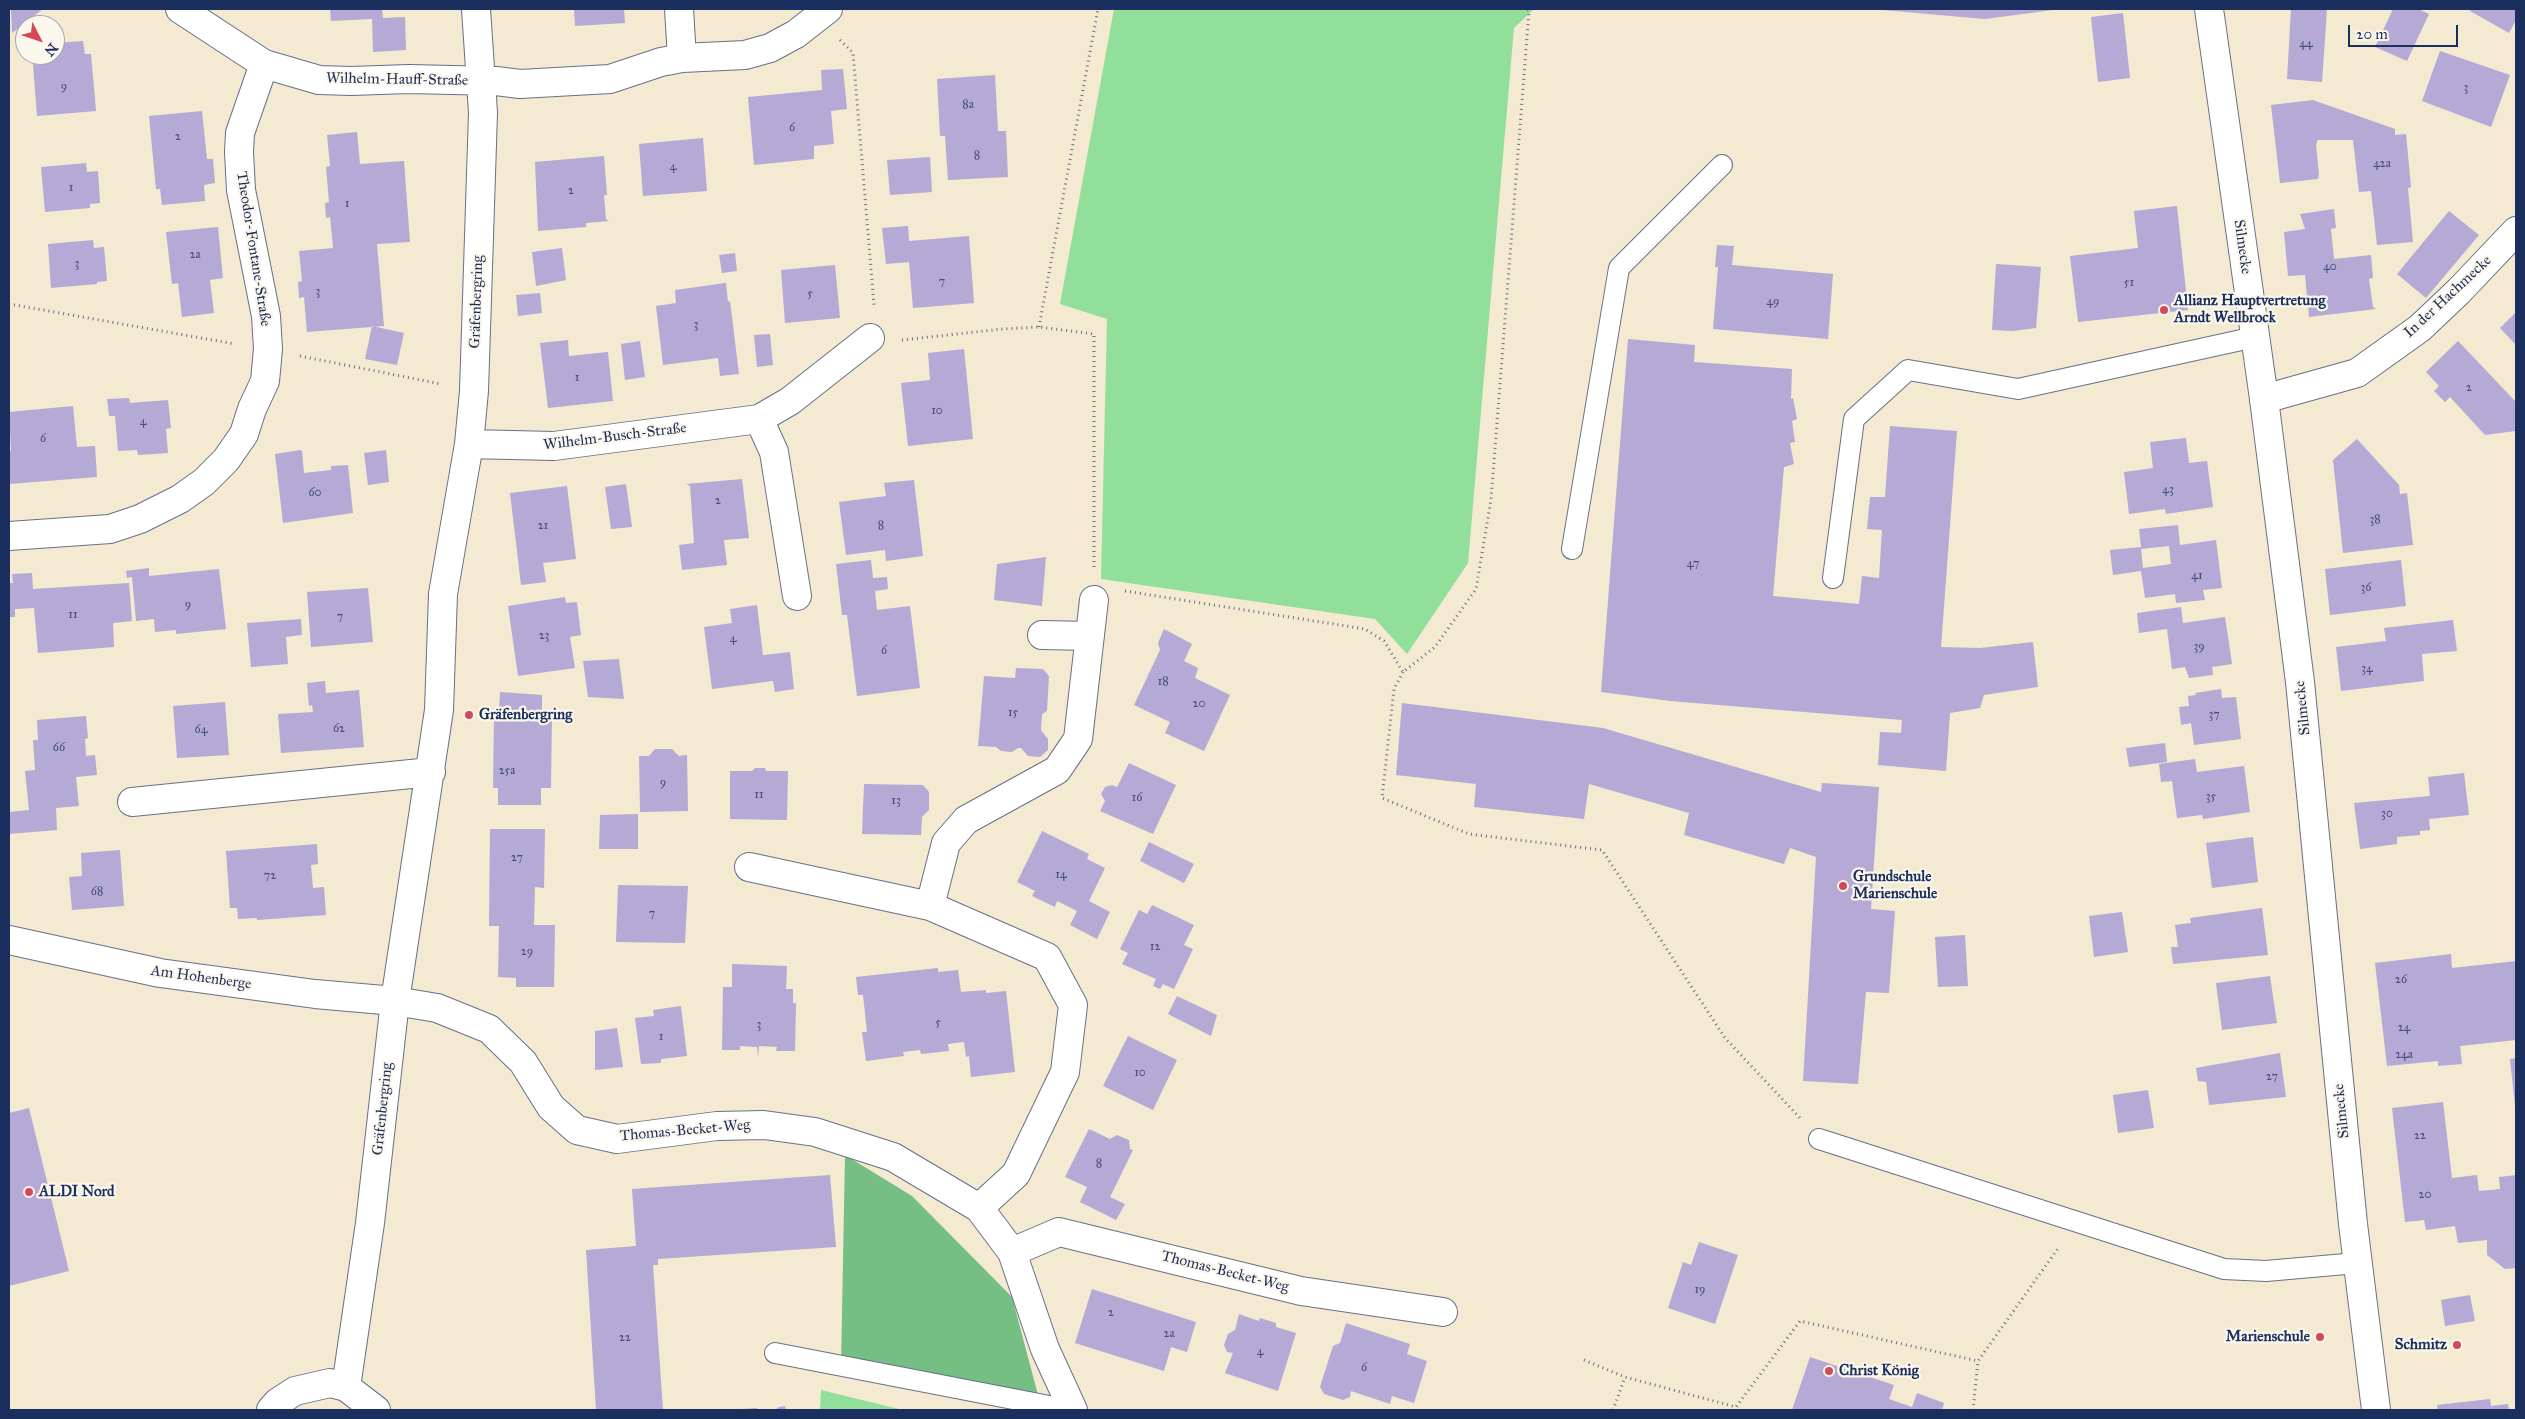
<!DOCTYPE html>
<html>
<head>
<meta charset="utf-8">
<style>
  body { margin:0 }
  #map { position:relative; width:2525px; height:1419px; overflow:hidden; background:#f4e9d1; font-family:"IM FELL Great Primer",serif }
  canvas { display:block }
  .frame { position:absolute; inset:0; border:10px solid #1b2f5e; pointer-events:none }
  .north { position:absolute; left:15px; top:15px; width:50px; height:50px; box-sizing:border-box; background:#fbf7ec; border:1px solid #a1a7b3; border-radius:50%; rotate:131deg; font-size:14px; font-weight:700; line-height:20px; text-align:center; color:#1b2f5e }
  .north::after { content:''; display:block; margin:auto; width:18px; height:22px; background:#d1495b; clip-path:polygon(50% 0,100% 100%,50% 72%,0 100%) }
  .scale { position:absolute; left:2348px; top:25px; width:110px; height:22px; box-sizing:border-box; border:2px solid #1b2f5e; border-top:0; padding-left:6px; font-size:15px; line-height:18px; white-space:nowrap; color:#1b2f5e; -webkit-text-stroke:4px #fbf7ec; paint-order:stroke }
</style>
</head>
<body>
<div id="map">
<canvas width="2525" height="1419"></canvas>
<div class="frame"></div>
<div class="north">N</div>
<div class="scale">20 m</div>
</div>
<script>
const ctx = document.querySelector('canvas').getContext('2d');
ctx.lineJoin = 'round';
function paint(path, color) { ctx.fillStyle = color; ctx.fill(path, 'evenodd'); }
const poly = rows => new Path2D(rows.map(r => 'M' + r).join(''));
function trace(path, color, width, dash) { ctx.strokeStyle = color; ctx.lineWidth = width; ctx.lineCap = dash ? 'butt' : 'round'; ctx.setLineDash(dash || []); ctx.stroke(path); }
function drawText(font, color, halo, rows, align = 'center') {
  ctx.font = font + ' "IM FELL Great Primer",serif'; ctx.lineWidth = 4.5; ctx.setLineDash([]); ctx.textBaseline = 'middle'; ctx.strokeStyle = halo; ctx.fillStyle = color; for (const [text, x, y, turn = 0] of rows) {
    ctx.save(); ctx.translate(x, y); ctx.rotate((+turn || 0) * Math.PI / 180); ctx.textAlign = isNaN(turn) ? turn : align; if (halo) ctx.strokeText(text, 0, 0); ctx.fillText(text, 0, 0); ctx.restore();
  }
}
paint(poly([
  [1114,9,1534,9,1514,28,1468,563,1407,654,1375,619,1101,579,1107,319,1060,304],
  [821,1390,903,1410,820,1410]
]), '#92df9c');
paint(poly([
  [845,1155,912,1196,1012,1297,1042,1410,841,1367]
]), '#75be84');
paint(poly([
  [11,9,43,9,12,33],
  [330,9,382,9,383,18,405,17,406,50,373,52,372,19,331,21],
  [574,9,624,9,625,23,575,26],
  [1871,9,2053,9,2053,10,1985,19],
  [2291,9,2327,9,2322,82,2287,79],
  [2393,9,2418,9,2429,14,2407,61,2375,47],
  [2471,9,2516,9,2516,20,2509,33,2470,11],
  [2123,13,2130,78,2098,82,2091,17],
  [83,41,85,54,91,54,96,111,37,116,33,64,39,64,38,55,55,55,55,43],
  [2440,51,2510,75,2491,127,2422,101],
  [843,69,847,109,831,111,834,144,814,146,814,159,754,165,748,97,822,90,821,70],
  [995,75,998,131,1006,131,1008,177,948,180,945,136,940,136,937,79],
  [2313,100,2395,129,2395,135,2406,134,2411,187,2408,188,2413,242,2377,245,2371,191,2359,192,2353,140,2318,140,2316,144,2319,174,2318,179,2280,183,2271,105],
  [202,111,207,159,213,159,215,183,204,185,205,201,162,205,160,189,156,189,149,116],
  [357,132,360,164,404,161,410,242,377,244,384,326,307,332,304,297,299,298,298,282,302,281,299,251,333,248,330,217,326,218,325,203,329,202,326,167,330,166,327,135],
  [703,138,707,191,643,196,639,144],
  [604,156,607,195,604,195,606,219,609,221,586,223,586,227,538,231,535,162],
  [930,157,932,192,890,195,887,160],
  [86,163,87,172,98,171,100,203,90,204,90,208,45,212,41,167],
  [2177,206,2188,310,2078,322,2070,256,2138,248,2134,211],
  [2334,209,2336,228,2331,229,2334,259,2371,255,2373,278,2369,279,2373,307,2376,309,2309,317,2305,275,2288,276,2284,232,2305,229,2300,214],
  [2449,211,2479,235,2426,298,2397,274],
  [908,226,909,241,969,236,974,303,913,308,909,262,886,264,882,228],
  [218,227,223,278,210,280,214,313,182,317,178,283,172,284,166,232],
  [93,240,94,248,104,247,107,281,97,282,97,284,51,288,48,244],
  [1717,245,1734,246,1732,265,1833,274,1828,339,1713,329,1718,267,1715,267],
  [562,248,566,280,536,286,532,252],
  [735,253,737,271,722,273,719,255],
  [1996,264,2041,267,2036,328,2013,331,1992,330],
  [835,265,840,318,785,323,781,270],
  [726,283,728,302,730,301,739,374,720,376,718,358,663,365,656,306,676,303,675,290],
  [540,293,542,313,518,316,516,295],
  [2516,312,2516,345,2500,328],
  [372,326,404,333,397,365,365,359],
  [770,334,773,365,757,367,754,335],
  [1628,339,1695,345,1694,362,1792,369,1791,399,1793,398,1797,419,1792,421,1795,442,1790,443,1794,464,1784,467,1773,596,1859,604,1862,576,1879,578,1882,530,1867,529,1870,497,1885,497,1890,426,1957,431,1941,647,1980,648,2033,642,2038,687,1984,695,1980,708,1950,713,1946,771,1878,765,1880,732,1901,733,1902,720,1670,701,1601,692],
  [568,340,569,356,608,352,613,401,548,408,540,343],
  [640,341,645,377,625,380,621,344],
  [2458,341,2516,402,2516,431,2485,435,2450,397,2445,402,2434,391,2439,386,2426,372],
  [964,349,973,439,908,446,901,383,930,380,928,353],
  [129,398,130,403,168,400,171,428,166,429,168,453,138,455,137,450,118,451,115,416,109,416,107,399],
  [73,406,77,447,95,446,97,477,9,484,9,451,11,451,9,412],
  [2186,438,2189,463,2207,461,2213,507,2166,514,2165,509,2129,514,2124,472,2153,468,2150,442],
  [2357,439,2399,485,2400,494,2407,493,2413,545,2343,553,2333,460],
  [300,450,302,451,304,473,331,470,331,466,348,465,353,513,283,523,275,454],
  [386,450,389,482,368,485,364,453],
  [742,479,749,538,724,540,727,565,682,570,679,545,694,543,690,486,686,484],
  [914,480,923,556,886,561,885,550,846,555,839,502,886,496,884,483],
  [626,484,632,527,611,529,605,487],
  [567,486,576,559,543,563,546,582,521,585,510,493],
  [2178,525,2180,545,2216,540,2222,588,2203,590,2205,600,2176,603,2175,594,2145,598,2141,571,2113,575,2110,550,2141,547,2139,529],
  [2169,546,2171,564,2143,568,2141,549],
  [1046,557,1042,606,994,600,997,564],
  [871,560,873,578,887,577,888,589,875,591,877,610,910,606,920,688,857,696,847,615,842,615,836,564],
  [2401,560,2406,606,2330,615,2325,569],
  [149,568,149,576,219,569,226,629,176,634,176,630,155,632,154,619,136,621,132,577,127,578,126,571],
  [32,573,33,589,129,583,132,621,113,623,114,647,38,653,34,608,15,609,15,617,9,617,9,583,13,583,12,574],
  [368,588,373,642,311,647,307,592],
  [565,597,566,603,577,602,581,635,570,637,575,668,518,676,508,606],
  [757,605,763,655,790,652,794,689,775,692,773,681,712,689,704,627,732,623,730,609],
  [2181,607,2183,623,2225,617,2232,664,2212,667,2213,675,2189,678,2185,667,2172,669,2167,629,2139,633,2137,613],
  [301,619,302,635,286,637,288,664,251,667,247,623],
  [2453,620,2457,651,2422,654,2424,681,2341,691,2336,647,2386,641,2384,628],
  [1164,629,1192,644,1184,661,1198,668,1195,678,1230,695,1204,751,1165,733,1170,722,1134,705,1160,650,1158,643],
  [619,659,624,699,588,697,583,661],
  [1016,668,1043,669,1049,676,1047,711,1042,714,1041,730,1048,739,1048,750,1040,757,1028,756,1021,748,1018,748,1012,752,1001,751,996,747,978,746,984,676,1015,678],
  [325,681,326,693,359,690,364,747,281,753,278,714,313,712,312,705,309,706,307,683],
  [2221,689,2222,698,2236,697,2241,739,2194,745,2191,723,2181,725,2179,707,2189,706,2188,696,2196,695,2195,693],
  [500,692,542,695,542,712,552,713,551,788,541,788,541,805,498,805,498,788,493,788,494,712,499,712],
  [225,702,229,755,177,758,173,706],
  [1402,703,1603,728,1821,792,1822,783,1879,787,1871,909,1895,911,1889,993,1866,992,1858,1084,1803,1081,1816,857,1790,848,1784,864,1684,835,1689,813,1589,784,1584,819,1474,807,1476,784,1396,775],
  [86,716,88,738,85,739,86,756,95,755,97,775,76,777,79,806,56,808,57,830,9,834,9,812,29,810,25,771,35,770,33,740,38,740,37,720],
  [2165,743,2167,762,2129,767,2126,748],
  [655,749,672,749,679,756,687,755,688,811,640,812,639,756,649,756],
  [2195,759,2197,772,2244,766,2250,812,2203,819,2202,815,2177,818,2172,781,2161,782,2159,764],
  [1129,763,1176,785,1153,834,1100,811,1105,801,1101,794,1105,787,1112,785,1117,787],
  [755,768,765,768,766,771,788,771,787,820,730,819,730,771,752,771],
  [2464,773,2469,815,2429,819,2430,830,2420,831,2420,835,2397,837,2397,844,2360,849,2354,803,2430,796,2428,777],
  [864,784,923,785,929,792,929,810,922,817,921,835,862,834],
  [638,814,638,849,599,849,600,815],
  [490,829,545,829,544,888,535,887,534,925,555,925,554,987,516,987,516,978,498,977,499,926,489,926],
  [1042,831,1089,854,1087,859,1105,868,1089,901,1110,912,1097,939,1070,925,1077,911,1057,901,1055,907,1032,896,1035,891,1017,882],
  [2253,837,2258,882,2212,888,2206,843],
  [1149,842,1194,864,1184,883,1140,861],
  [317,844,318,864,311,865,313,888,324,887,326,915,257,920,257,918,238,919,237,908,230,908,226,851],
  [120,850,124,906,72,910,69,877,82,876,81,853],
  [618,885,688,886,685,943,616,942],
  [1152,905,1194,925,1184,945,1193,949,1174,989,1163,984,1160,989,1153,986,1156,979,1122,964,1128,953,1120,949,1139,910,1147,914],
  [2262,908,2268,955,2173,964,2171,947,2178,947,2175,925,2191,923,2190,918],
  [2122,912,2128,952,2094,957,2089,916],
  [1965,935,1968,986,1938,987,1935,937],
  [2451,954,2452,968,2516,961,2516,1040,2460,1046,2462,1064,2438,1066,2438,1061,2387,1066,2375,963],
  [732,964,787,966,786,989,793,989,793,1003,796,1003,795,1051,776,1051,777,1047,759,1046,758,1057,757,1047,740,1046,740,1050,722,1050,723,987,732,987],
  [938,968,938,972,958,970,961,992,986,990,986,993,1006,991,1015,1072,971,1077,969,1056,966,1057,964,1042,948,1044,949,1051,921,1054,920,1050,903,1052,904,1056,866,1061,862,1032,867,1032,863,995,858,995,856,977],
  [2270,976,2277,1023,2222,1030,2216,983],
  [1177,996,1217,1015,1211,1036,1168,1014],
  [681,1006,687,1056,661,1059,661,1063,641,1064,635,1018,654,1016,653,1010],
  [617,1028,623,1067,595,1070,595,1031],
  [1128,1036,1177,1060,1153,1110,1103,1086],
  [2280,1053,2286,1097,2209,1105,2206,1082,2198,1081,2196,1068],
  [2516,1058,2516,1106,2515,1106,2510,1059],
  [2148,1090,2154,1128,2118,1133,2113,1095],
  [2443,1102,2452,1178,2477,1175,2479,1191,2500,1189,2499,1177,2516,1175,2516,1268,2505,1269,2487,1255,2487,1240,2458,1243,2455,1226,2426,1230,2424,1220,2405,1222,2392,1108],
  [29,1108,69,1271,9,1286,9,1113],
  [1089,1129,1110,1139,1117,1135,1129,1140,1130,1149,1133,1150,1110,1197,1125,1204,1116,1220,1080,1202,1087,1187,1065,1177],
  [830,1175,836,1247,658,1259,658,1265,653,1265,663,1410,596,1410,586,1250,636,1246,632,1189],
  [1699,1242,1738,1255,1715,1324,1668,1308,1683,1262,1691,1265],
  [1092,1289,1196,1322,1187,1352,1171,1347,1164,1371,1075,1343],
  [2470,1295,2475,1321,2445,1326,2441,1300],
  [1239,1314,1259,1321,1260,1318,1276,1323,1276,1327,1296,1333,1278,1391,1225,1373,1233,1353,1227,1352,1224,1345,1228,1334,1235,1330],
  [1346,1323,1410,1344,1407,1354,1427,1361,1414,1403,1392,1396,1390,1404,1351,1391,1350,1397,1343,1400,1324,1394,1320,1387,1333,1346,1340,1343],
  [1810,1357,1894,1385,1889,1399,1912,1407,1917,1393,1944,1403,1942,1410,1792,1410],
  [2490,1399,2491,1406,2508,1404,2509,1410,2438,1410,2437,1405],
  [785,1406,786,1410,775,1410,779,1407],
  [756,1408,759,1410,743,1410,742,1409]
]), '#b5a9d5');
const lane = poly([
  [1572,549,1619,268,1722,165],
  [1833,578,1854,419,1908,370,2018,389,2255,337],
  [1819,1139,2224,1269,2266,1271,2357,1263],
  [775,1353,1070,1410]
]);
const street = poly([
  [180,9,264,64,319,80,351,81,409,79,496,81,520,84,610,79,661,62,682,58,745,55,770,48,796,34,828,9],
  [679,9,682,58],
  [2264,399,2357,373,2420,328,2459,291,2516,231],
  [759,419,774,452,797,596],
  [469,444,554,446,759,419,790,401,870,338],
  [9,536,110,529,140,519,180,499,204,482,226,460,244,434,252,409,265,381,268,349,266,316,241,190,239,152,240,133,264,64],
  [1042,635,1090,636],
  [132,802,431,772],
  [749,867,930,906,1047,957,1073,1005,1065,1072,1016,1174,979,1208],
  [930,906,946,843,966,820,1057,770,1078,739,1094,600],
  [9,940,160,973,315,994,395,1001,437,1008,489,1029,523,1062,551,1107,577,1130,617,1139,717,1126,764,1125,815,1132,893,1157,979,1208,1012,1252,1045,1349,1073,1410],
  [1012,1252,1059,1232,1301,1291,1443,1312],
  [346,1387,370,1223,395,1001,439,710,443,594,469,444,474,391,483,113,476,9]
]);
const secondary = poly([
  [2209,9,2264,399,2300,682,2353,1224,2376,1410],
  [271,1410,278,1402,295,1391,330,1383,346,1387,376,1410]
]);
trace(lane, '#677086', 22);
trace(street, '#677086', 30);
trace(secondary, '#677086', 30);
trace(poly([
  [840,40,853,53,874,305],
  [9,304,235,344],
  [1039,327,1098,9],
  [902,340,1003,329,1039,327,1094,334,1094,567],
  [300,356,441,384],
  [1125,591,1365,629,1384,641,1403,672,1435,647,1476,589,1491,500,1529,11,1527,9],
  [1403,672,1394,689,1382,798,1469,834,1602,850,1725,1038,1800,1118],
  [1584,1360,1625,1377,1736,1407,1800,1321,1978,1361,2059,1247],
  [1613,1410,1625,1377],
  [1973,1410,1978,1361]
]), '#677086', 3, [1, 4]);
trace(lane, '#fff', 20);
trace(street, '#fff', 28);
trace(secondary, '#fff', 28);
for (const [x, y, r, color] of [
  [2164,310,5,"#d1495b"],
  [469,715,5,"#d1495b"],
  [1843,886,5,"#d1495b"],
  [29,1192,5,"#d1495b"],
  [2320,1337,5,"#d1495b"],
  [2457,1345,5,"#d1495b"],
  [1829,1371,5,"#d1495b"]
]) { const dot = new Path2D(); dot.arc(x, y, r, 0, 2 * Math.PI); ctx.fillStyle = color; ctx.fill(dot); trace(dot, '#fbf7ec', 2); }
drawText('12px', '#424e7c', null, [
  ["44",2306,44],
  ["9",64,87],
  ["3",2466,88],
  ["8a",968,105],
  ["6",792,128],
  ["2",178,137],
  ["8",977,156],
  ["42a",2382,164],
  ["4",673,167],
  ["1",71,188],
  ["2",571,191],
  ["1",347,204],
  ["2a",195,255],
  ["3",77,264],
  ["40",2330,267],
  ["7",942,282],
  ["51",2129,283],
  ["3",318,292],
  ["5",810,294],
  ["49",1773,302],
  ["3",696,325],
  ["1",577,378],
  ["2",2469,388],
  ["10",937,411],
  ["4",143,422],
  ["6",43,439],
  ["43",2168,490],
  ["60",315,493],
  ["2",718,501],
  ["38",2375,520],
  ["21",543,526],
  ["8",881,526],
  ["47",1693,564],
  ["41",2197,576],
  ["36",2366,588],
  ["9",188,605],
  ["11",73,615],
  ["7",340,617],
  ["23",544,636],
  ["4",733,639],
  ["39",2199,647],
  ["6",884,651],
  ["34",2367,669],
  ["18",1163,682],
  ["20",1199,704],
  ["15",1013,713],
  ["37",2214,715],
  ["62",339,729],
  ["64",201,730],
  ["66",59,748],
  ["25a",507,771],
  ["9",663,783],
  ["11",759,795],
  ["35",2211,797],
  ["16",1137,798],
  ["13",896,801],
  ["30",2387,814],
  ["27",517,858],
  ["14",1061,875],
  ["72",270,876],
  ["68",97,892],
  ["7",652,914],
  ["12",1155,947],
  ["29",527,952],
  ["26",2401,980],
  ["5",938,1023],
  ["3",759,1025],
  ["24",2404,1028],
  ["1",661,1037],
  ["24a",2404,1055],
  ["10",1140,1073],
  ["27",2272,1077],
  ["22",2420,1136],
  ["8",1099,1164],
  ["20",2425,1195],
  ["19",1700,1290],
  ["2",1111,1313],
  ["2a",1169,1334],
  ["22",625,1338],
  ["4",1260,1352],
  ["6",1364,1368]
]);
drawText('15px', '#1b2f5e', '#fbf7ec', [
  ["Wilhelm-Hauff-Straße",397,80,1],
  ["Silmecke",2242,247,82],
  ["Theodor-Fontane-Straße",253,249,81],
  ["In der Hachmecke",2448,297,-43],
  ["Gräfenbergring",477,302,-88],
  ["Wilhelm-Busch-Straße",615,437,-7],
  ["Silmecke",2303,708,-96],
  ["Am Hohenberge",201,978,8],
  ["Gräfenbergring",383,1109,-84],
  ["Silmecke",2342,1111,-96],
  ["Thomas-Becket-Weg",685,1131,-5],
  ["Thomas-Becket-Weg",1225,1272,14]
]);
drawText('bold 15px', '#1b2f5e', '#fbf7ec', [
  ["Allianz Hauptvertretung",2174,301],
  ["Arndt Wellbrock",2174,318],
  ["Gräfenbergring",479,715],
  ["Grundschule",1853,877],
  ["Marienschule",1853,894],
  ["ALDI Nord",39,1192],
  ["Marienschule",2310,1337,"right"],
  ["Schmitz",2447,1345,"right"],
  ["Christ König",1839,1371]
], 'left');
</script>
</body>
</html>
